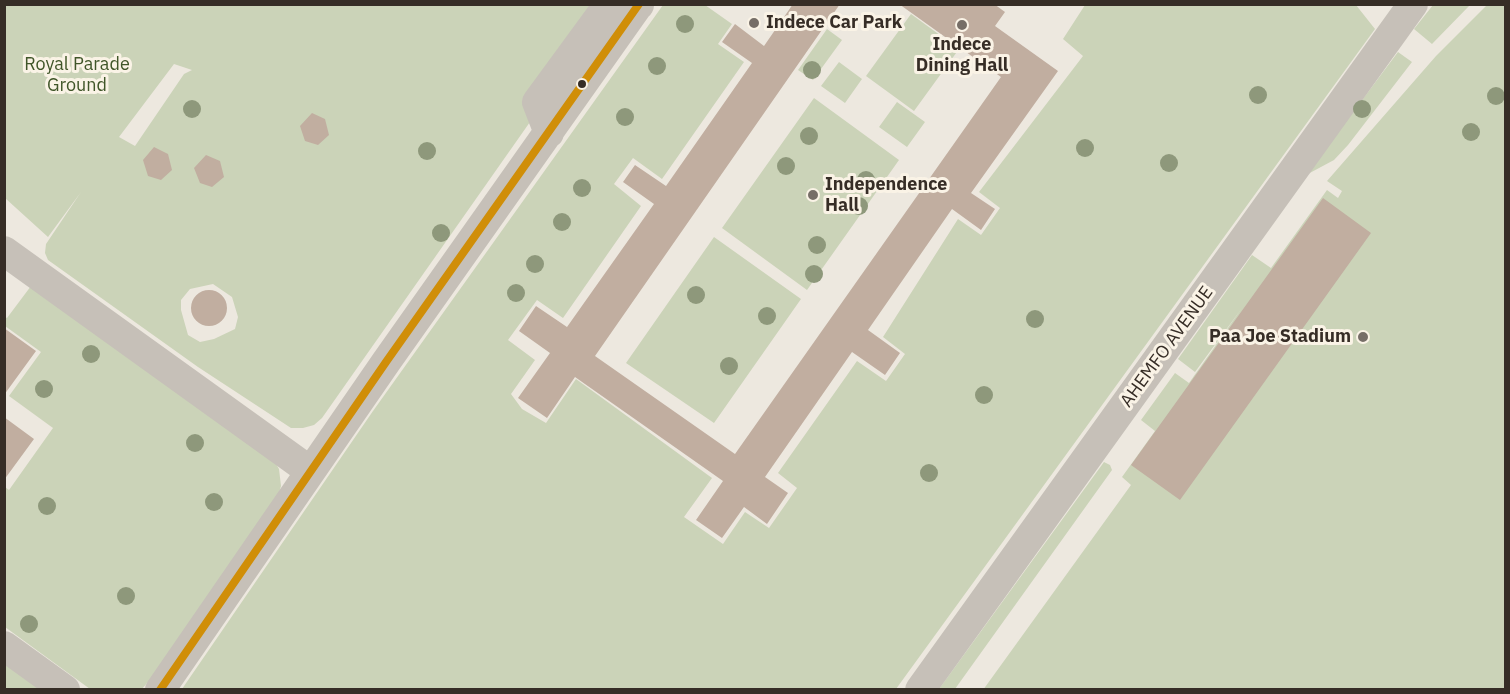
<!DOCTYPE html>
<html>
<head>
<meta charset="utf-8">
<style>
  body { margin:0 }
  #map { position:relative; width:1510px; height:694px; overflow:hidden; background:#ede8df; font-family:"IBM Plex Sans",sans-serif }
  canvas { display:block }
  .frame { position:absolute; inset:0; border:6px solid #362d26; pointer-events:none }
</style>
</head>
<body>
<div id="map">
<canvas width="1510" height="694"></canvas>
<div class="frame"></div>
</div>
<script>
const ctx = document.querySelector('canvas').getContext('2d');
ctx.lineJoin = 'round';
function paint(path, color) { ctx.fillStyle = color; ctx.fill(path, 'evenodd'); }
const poly = rows => new Path2D(rows.map(r => 'M' + r).join(''));
function trace(path, color, width, dash) { ctx.strokeStyle = color; ctx.lineWidth = width; ctx.lineCap = dash ? 'butt' : 'round'; ctx.setLineDash(dash || []); ctx.stroke(path); }
function drawText(font, color, halo, rows, align = 'center') {
  ctx.font = font + ' "IBM Plex Sans",sans-serif'; ctx.lineWidth = 6; ctx.setLineDash([]); ctx.textBaseline = 'middle'; ctx.strokeStyle = halo; ctx.fillStyle = color; for (const [text, x, y, turn = 0] of rows) {
    ctx.save(); ctx.translate(x, y); ctx.rotate((+turn || 0) * Math.PI / 180); ctx.textAlign = isNaN(turn) ? turn : align; if (halo) ctx.strokeText(text, 0, 0); ctx.fillText(text, 0, 0); ctx.restore();
  }
}
paint(poly([
  [4,5,603,5,563,75,322,418,314,425,303,428,291,428,198,367,48,260,45,253,46,244,81,192,48,237,5,198],
  [174,64,192,70,184,74,135,146,119,137],
  [213,284,232,297,238,317,235,329,214,339,200,342,188,335,181,310,181,300,190,289],
  [663,5,705,5,732,24,718,44,744,62,662,179,633,158,614,184,641,206,563,318,537,300,508,340,535,360,511,394,522,409,546,423,576,379,712,478,684,517,723,544,745,512,769,528,797,488,778,473,857,361,886,381,905,354,883,337,958,219,981,235,1000,208,979,192,1083,56,1063,39,1085,5,1356,5,1375,29,896,689,182,689,373,411],
  [1433,5,1470,5,1432,44,1414,29],
  [1487,5,1505,5,1505,689,983,690,1131,485,1122,477,1155,431,1141,420,1175,373,1189,383,1242,308,1195,372,1178,359,1252,255,1271,268,1327,190,1338,198,1342,191,1327,181,1436,56],
  [911,14,959,49,914,111,866,76],
  [827,29,842,40,813,80,798,70],
  [1398,52,1412,62,1348,145,1334,160,1306,175],
  [839,62,862,79,845,103,821,86],
  [814,98,899,160,807,290,722,228],
  [897,102,925,122,907,147,879,127],
  [714,237,801,299,714,423,626,363],
  [31,286,275,462,279,469,281,486,278,497,154,675,142,689,90,689,5,627,5,487,9,490,53,428,9,396,41,352,5,326,5,317,7,318],
  [1104,462,1110,465,1112,470,955,689,939,689],
  [5,659,48,689,5,689]
]), '#cbd3b8');
paint(poly([
  [793,4,840,4,595,356,735,454,1001,77,899,4,994,4,1005,12,995,26,1058,71,971,193,995,209,981,230,952,209,868,330,900,353,885,375,852,352,765,477,788,493,767,524,744,507,722,538,696,520,723,481,575,377,547,418,518,398,550,353,519,331,536,306,567,327,654,204,623,182,635,165,666,186,752,63,722,42,735,24,764,46],
  [312,113,325,119,329,135,318,145,305,141,300,126],
  [154,147,168,154,172,170,161,180,148,176,143,160],
  [206,155,220,161,224,177,212,187,200,183,194,168],
  [1323,198,1371,233,1180,500,1131,465],
  '191 308a18 18 0 1 1 36 0a18 18 0 1 1-36 0Z',
  [4,328,36,351,4,395],
  [4,417,34,439,4,480]
]), '#c1aea0');
trace(poly([
  [549,133,537,102,600,16,639,5],
  [4,251,310,471],
  [4,646,65,690],
  [160,690,386,362,639,4],
  [920,690,1413,4]
]), '#c6c0b8', 30);
trace(poly([
  [160,690,386,362,639,4]
]), '#d08e08', 8);
ctx.fillStyle = '#8e987b';
for (const [x, y] of [
  [685,24],
  [657,66],
  [812,70],
  [1258,95],
  [1496,96],
  [192,109],
  [1362,109],
  [625,117],
  [1471,132],
  [809,136],
  [1085,148],
  [427,151],
  [1169,163],
  [786,166],
  [866,180],
  [582,188],
  [859,206],
  [562,222],
  [441,233],
  [817,245],
  [535,264],
  [814,274],
  [516,293],
  [696,295],
  [767,316],
  [1035,319],
  [91,354],
  [729,366],
  [44,389],
  [984,395],
  [195,443],
  [929,473],
  [214,502],
  [47,506],
  [126,596],
  [29,624]
]) { ctx.beginPath(); ctx.arc(x, y, 9, 0, 2 * Math.PI); ctx.fill(); }
for (const [x, y, r, color] of [
  [754,23,6,"#766e67"],
  [962,25,6,"#766e67"],
  [582,84,5,"#362d26"],
  [813,195,6,"#766e67"],
  [1363,337,6,"#766e67"]
]) { const dot = new Path2D(); dot.arc(x, y, r, 0, 2 * Math.PI); ctx.fillStyle = color; ctx.fill(dot); trace(dot, '#faf3e6', 2); }
drawText('bold 18px', '#362d26', '#faf3e6', [
  ["Indece Car Park",766,23],
  ["Indece",962,45,"center"],
  ["Dining Hall",962,66,"center"],
  ["Independence",825,185],
  ["Hall",825,206],
  ["Paa Joe Stadium",1351,337,"right"]
], 'left');
drawText('18px', '#405629', '#faf3e6', [
  ["Royal Parade",77,65],
  ["Ground",77,86]
]);
drawText('18px', '#362d26', '#faf3e6', [
  ["AHEMFO AVENUE",1167,347,-54]
]);
</script>
</body>
</html>
